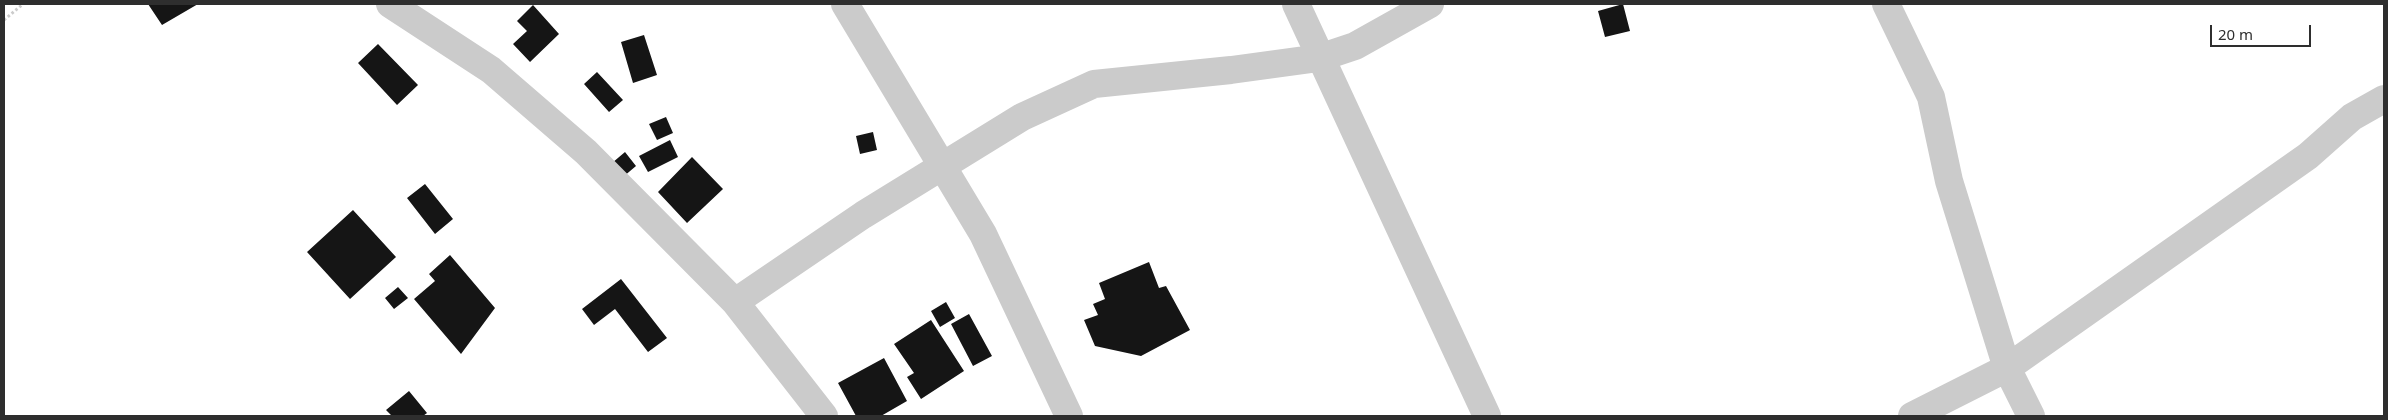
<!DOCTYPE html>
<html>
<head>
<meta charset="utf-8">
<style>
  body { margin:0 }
  #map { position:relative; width:2388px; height:420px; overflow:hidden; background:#fff; font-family:"Noto Sans",sans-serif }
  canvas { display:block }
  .frame { position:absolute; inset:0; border:5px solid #2e2e2e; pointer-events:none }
  .scale { position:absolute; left:2210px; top:25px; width:101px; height:22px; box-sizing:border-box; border:2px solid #2e2e2e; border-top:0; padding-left:6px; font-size:15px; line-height:18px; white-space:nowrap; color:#2e2e2e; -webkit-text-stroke:4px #fff; paint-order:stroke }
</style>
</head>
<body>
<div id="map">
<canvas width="2388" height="420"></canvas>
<div class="frame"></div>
<div class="scale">20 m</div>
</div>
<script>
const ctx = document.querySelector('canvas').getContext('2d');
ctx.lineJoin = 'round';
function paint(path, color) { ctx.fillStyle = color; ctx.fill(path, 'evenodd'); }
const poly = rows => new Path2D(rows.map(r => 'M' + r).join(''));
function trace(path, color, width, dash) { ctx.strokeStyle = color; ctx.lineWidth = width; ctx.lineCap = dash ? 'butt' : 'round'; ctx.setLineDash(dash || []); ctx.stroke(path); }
paint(poly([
  [148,4,198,4,162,25],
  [1623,4,1630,31,1605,37,1598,11],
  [533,5,559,34,530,62,513,44,527,31,517,21],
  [644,35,657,75,633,83,621,42],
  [378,44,418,85,397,105,358,63],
  [597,72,623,100,609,112,584,84],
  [666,117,673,133,657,140,649,124],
  [873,132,877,150,860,154,856,136],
  [670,140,678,157,648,172,639,156],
  [625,152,636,166,623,177,612,163],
  [692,157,723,189,687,223,658,192],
  [425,184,453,219,435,234,407,198],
  [353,210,396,257,350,299,307,252],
  [450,255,495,308,461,354,414,299,435,281,429,274],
  [1149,262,1159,288,1166,286,1190,330,1141,356,1095,346,1084,320,1098,315,1093,304,1105,299,1099,283],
  [621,279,667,338,648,352,615,309,594,325,582,309],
  [398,287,408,298,394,309,385,298],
  [946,302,955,318,940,327,931,311],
  [969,314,992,356,973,366,951,324],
  [931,320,964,371,921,399,907,377,914,373,894,344],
  [884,358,907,401,881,416,856,416,838,383],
  [409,391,427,413,423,416,392,416,386,410]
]), '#151515');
trace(poly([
  [4,20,23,4]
]), '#cbcbcb', 3, [2.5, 2.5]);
trace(poly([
  [390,4,491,70,586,152,735,302,824,416],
  [845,4,983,234,1069,416],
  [1296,4,1487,416],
  [1886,4,1931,97,1949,181,2007,368,2031,416],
  [735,302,863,215,1022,117,1094,84,1231,70,1319,58,1355,46,1430,4],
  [1912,416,2007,368,2308,156,2352,117,2384,99]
]), '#cbcbcb', 28);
</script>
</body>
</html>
